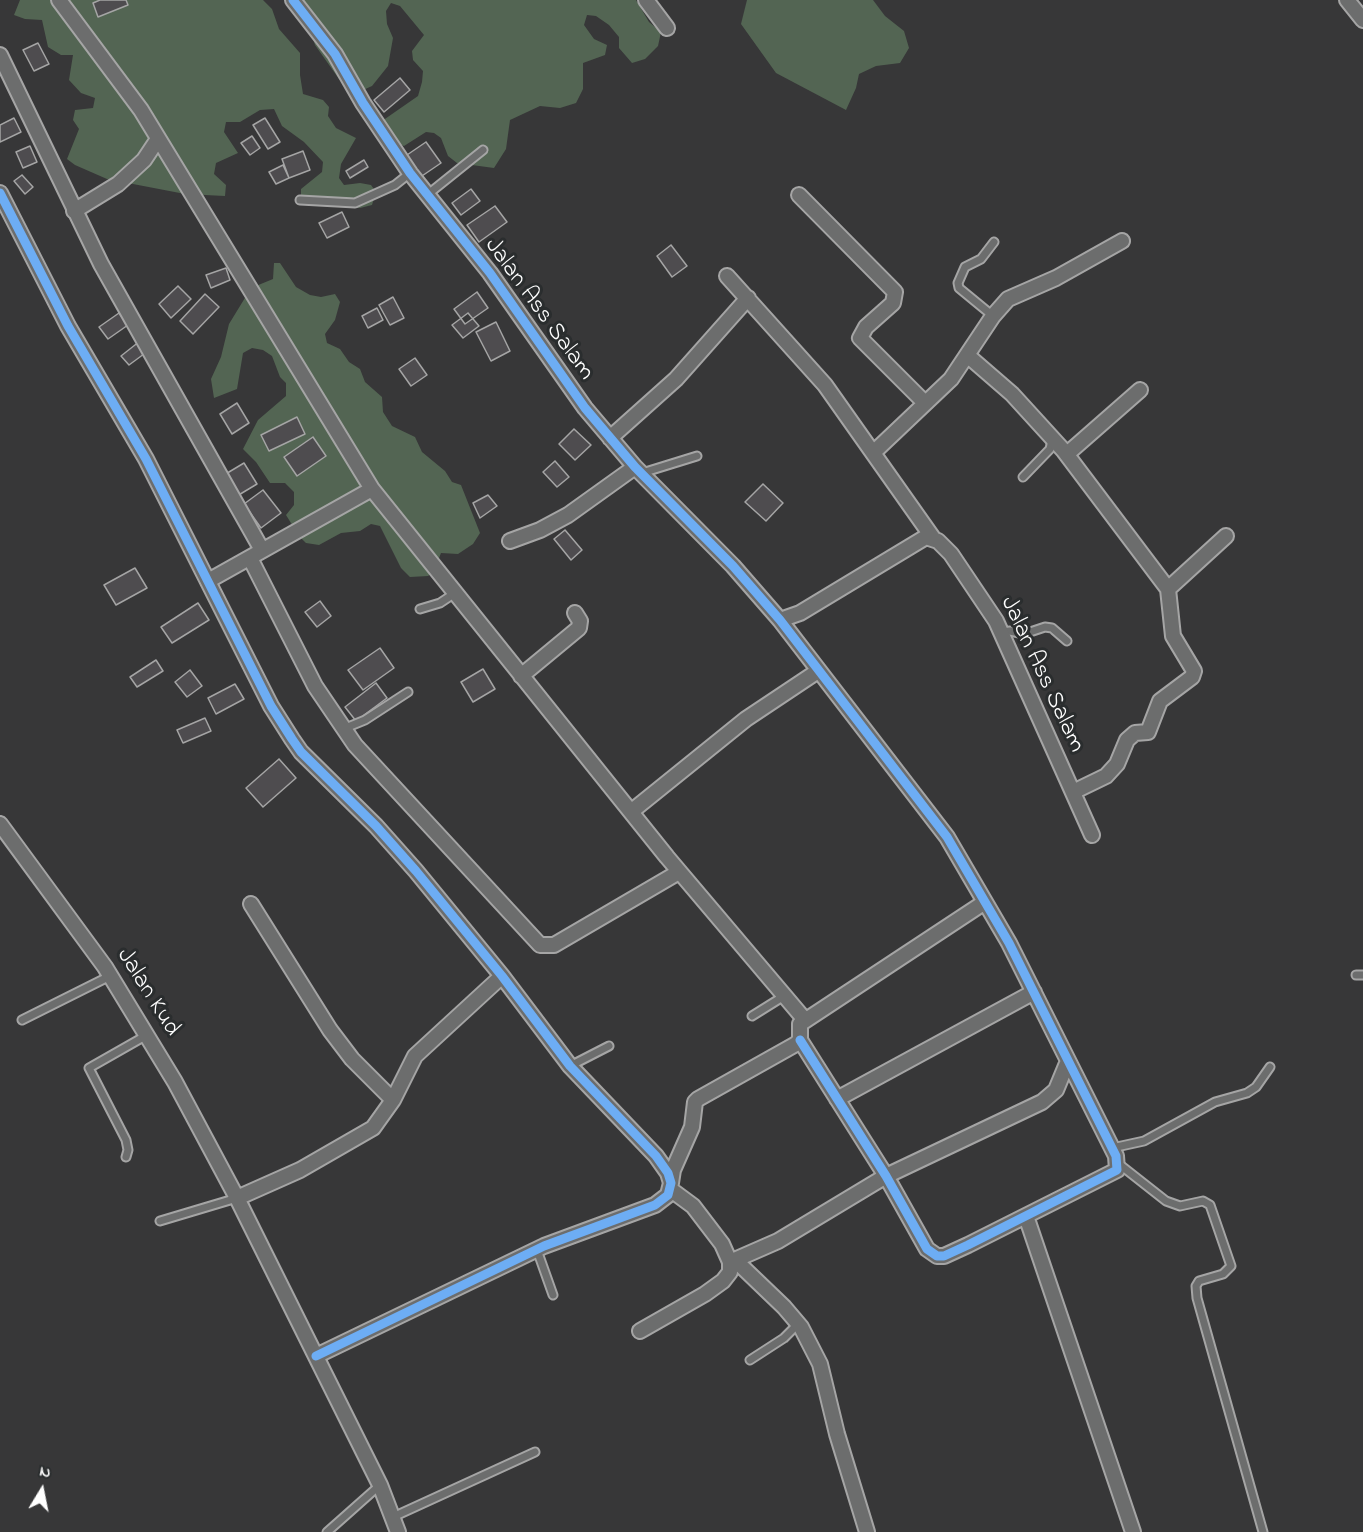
<!DOCTYPE html>
<html>
<head>
<meta charset="utf-8">
<style>
  body { margin:0 }
  #map { position:relative; width:1363px; height:1532px; overflow:hidden; background:#373738; font-family:"Indie Flower",sans-serif }
  canvas { display:block }
  .north { position:absolute; left:12px; top:1460px; width:60px; height:60px; -webkit-text-stroke:4px #2a2d2e; paint-order:stroke; rotate:10deg; font-size:16px; font-weight:700; line-height:24px; text-align:center; color:#fff }
  .north::after { content:''; display:block; margin:auto; width:21px; height:27px; background:#fff; clip-path:polygon(50% 0,100% 100%,50% 72%,0 100%) }
</style>
</head>
<body>
<div id="map">
<canvas width="1363" height="1532"></canvas>
<div class="north">N</div>
</div>
<script>
const ctx = document.querySelector('canvas').getContext('2d');
ctx.lineJoin = 'round';
function paint(path, color) { ctx.fillStyle = color; ctx.fill(path, 'evenodd'); }
const poly = rows => new Path2D(rows.map(r => 'M' + r).join(''));
function trace(path, color, width, dash) { ctx.strokeStyle = color; ctx.lineWidth = width; ctx.lineCap = dash ? 'butt' : 'round'; ctx.setLineDash(dash || []); ctx.stroke(path); }
function drawText(font, color, halo, rows, align = 'center') {
  ctx.font = font + ' "Indie Flower",sans-serif'; ctx.lineWidth = 6; ctx.setLineDash([]); ctx.textBaseline = 'middle'; ctx.strokeStyle = halo; ctx.fillStyle = color; for (const [text, x, y, turn = 0] of rows) {
    ctx.save(); ctx.translate(x, y); ctx.rotate((+turn || 0) * Math.PI / 180); ctx.textAlign = isNaN(turn) ? turn : align; if (halo) ctx.strokeText(text, 0, 0); ctx.fillText(text, 0, 0); ctx.restore();
  }
}
paint(poly([
  [20,0,263,0,272,9,279,29,300,53,300,75,303,94,323,100,329,107,328,116,336,128,356,138,341,164,339,178,344,185,360,183,371,185,376,192,372,205,360,208,301,200,301,189,322,172,323,162,304,142,282,126,274,109,260,110,240,122,226,122,224,132,238,153,216,163,214,174,226,185,225,196,185,194,107,179,75,165,67,159,79,129,73,120,75,110,93,108,95,98,81,93,69,80,73,55,61,55,48,47,42,20,25,19,14,15],
  [289,0,636,0,649,22,661,32,658,46,645,59,632,63,619,48,619,37,609,25,596,16,587,15,584,25,594,39,607,45,605,55,583,63,583,89,576,103,560,108,540,106,510,120,506,149,494,168,457,163,448,156,441,138,434,133,426,132,404,146,389,140,382,121,418,96,422,82,423,71,413,60,412,51,424,35,400,6,391,3,386,11,387,24,393,38,388,66,372,86,361,91,354,89,339,79,315,45,311,32,291,10],
  [747,0,873,0,885,16,904,31,909,48,900,63,876,66,859,74,856,88,846,110,776,73,741,24],
  [274,263,280,263,296,287,310,295,321,297,335,294,340,302,335,320,325,334,327,343,340,349,349,362,360,369,365,382,382,397,383,412,392,426,415,437,422,452,445,471,452,482,461,485,480,533,473,544,458,554,441,553,434,571,428,576,410,577,401,568,380,526,371,524,360,531,341,533,319,545,306,543,299,536,286,515,294,505,294,492,285,483,270,483,256,462,243,449,258,420,286,396,286,383,280,377,272,356,263,350,252,348,243,353,237,389,214,398,211,379,221,357,229,324,251,288,273,279]
]), '#536553');
const building = poly([
  [100,0,126,0,128,5,98,17,93,3,100,0],
  [38,43,49,64,34,71,23,50,38,43],
  [400,78,410,90,384,112,374,100,400,78],
  [14,118,21,132,0,142,0,125,14,118],
  [265,118,280,142,268,149,253,125,265,118],
  [252,136,260,148,250,155,241,143,252,136],
  [426,142,441,163,419,178,404,157,426,142],
  [30,146,37,162,23,168,16,152,30,146],
  [303,151,310,170,289,178,282,159,303,151],
  [364,160,368,167,350,178,346,171,364,160],
  [283,165,289,178,276,184,269,172,283,165],
  [22,175,33,187,25,194,14,181,22,175],
  [471,189,480,201,461,215,452,203,471,189],
  [495,206,507,222,479,242,467,225,495,206],
  [342,212,349,227,327,238,319,223,342,212],
  [671,245,687,266,672,277,657,256,671,245],
  [226,268,230,280,211,288,206,275,226,268],
  [178,286,191,299,171,318,159,304,178,286],
  [477,292,488,308,465,324,454,309,477,292],
  [205,294,219,307,193,334,180,321,205,294],
  [393,297,404,318,390,325,379,305,393,297],
  [377,308,383,320,368,328,362,316,377,308],
  [119,313,128,325,108,339,99,327,119,313],
  [468,313,479,326,463,338,452,325,468,313],
  [496,322,510,351,491,361,476,332,496,322],
  [140,341,148,351,129,365,121,356,140,341],
  [415,358,427,375,411,386,399,369,415,358],
  [237,403,249,423,232,434,220,414,237,403],
  [297,417,305,434,269,451,261,435,297,417],
  [574,429,591,445,575,460,559,444,574,429],
  [313,437,326,456,297,476,284,457,313,437],
  [555,461,569,477,557,487,543,472,555,461],
  [244,463,257,484,237,496,224,475,244,463],
  [763,484,783,503,766,521,745,502,763,484],
  [263,490,281,513,261,528,244,504,263,490],
  [488,495,497,506,480,518,473,503,488,495],
  [565,530,582,550,571,560,554,539,565,530],
  [135,568,147,588,116,605,104,585,135,568],
  [320,601,331,616,317,627,305,612,320,601],
  [198,603,209,620,172,643,161,627,198,603],
  [380,648,394,668,363,690,348,670,380,648],
  [156,660,163,671,137,687,130,677,156,660],
  [483,669,495,689,473,702,461,682,483,669],
  [190,670,202,686,187,697,175,682,190,670],
  [376,683,387,698,356,721,345,707,376,683],
  [235,684,244,699,216,714,208,698,235,684],
  [205,718,211,731,183,743,177,730,205,718],
  [279,759,296,778,263,807,246,788,279,759]
]);
paint(building, '#4e4c4f');
trace(building, '#a5a5a5', 1.5);
const service = poly([
  [427,195,483,150],
  [300,200,355,203,395,185,410,173],
  [993,316,959,288,958,283,965,267,981,259,994,242],
  [642,473,697,456],
  [1023,477,1050,449,1052,440],
  [420,609,440,603,455,593],
  [1001,632,1010,631,1024,634,1045,627,1052,628,1067,641],
  [343,729,365,720,408,692],
  [1356,975,1363,975],
  [752,1016,784,996],
  [22,1020,110,976],
  [570,1066,609,1046],
  [1112,1148,1144,1141,1215,1102,1247,1093,1256,1087,1270,1067],
  [126,1157,128,1150,126,1140,89,1068,147,1035],
  [1119,1164,1166,1201,1180,1206,1203,1201,1210,1205,1231,1266,1223,1274,1199,1281,1196,1286,1197,1298,1263,1532],
  [160,1221,237,1198],
  [537,1250,553,1295],
  [750,1360,784,1338,798,1324],
  [393,1517,535,1452],
  [327,1532,380,1485]
]);
const minor = poly([
  [59,0,141,110,372,489,667,857,805,1020],
  [293,0,335,54,363,103,410,173,490,273,585,408,635,467,733,566,780,620,947,837,1009,943,1116,1156,1117,1170,968,1245,944,1256,937,1256,927,1249,886,1176,800,1040],
  [646,0,667,28],
  [1347,0,1363,20],
  [0,55,101,264,262,550],
  [0,193,68,326,146,459,271,706,292,739,301,752,376,826,416,871,502,976,570,1066,656,1156,668,1173,671,1183,668,1195,655,1205,544,1246,316,1356],
  [799,195,895,292,893,303,866,327,860,338,925,403],
  [74,211,118,184,144,160,158,139],
  [727,276,825,385,933,538],
  [967,355,1012,394,1064,451,1168,589,1173,636,1194,671,1192,677,1160,701,1148,732,1135,733,1127,740,1117,764,1106,776,1073,792],
  [610,438,676,379,748,298],
  [873,453,951,379,993,316,1008,299,1056,278,1122,241],
  [1067,454,1140,390],
  [510,541,540,530,568,515,635,467],
  [250,558,315,686,355,745,540,945,554,945,679,872],
  [208,581,372,489],
  [1168,589,1226,536],
  [780,620,800,613,921,540,926,537,938,541,951,554,996,621,1092,835],
  [521,676,579,628,580,621,575,613],
  [632,811,746,719,818,671],
  [0,824,105,967,175,1082,237,1198,380,1485,398,1532],
  [251,904,330,1030,352,1059,393,1100],
  [837,1099,1034,992],
  [671,1183,673,1170,692,1127,695,1102,698,1099,796,1044,800,1040,800,1024,985,902],
  [237,1198,300,1170,373,1128,393,1100,415,1056,502,976],
  [1026,1216,1133,1532],
  [735,1260,784,1307,801,1327,820,1364,837,1434,867,1532],
  [730,1262,778,1241,886,1176,1042,1102,1056,1090,1068,1061],
  [640,1331,705,1294,723,1281,730,1272,730,1262,722,1244,693,1206,670,1189]
]);
trace(service, '#a5a5a5', 11);
trace(minor, '#a5a5a5', 18);
trace(service, '#6c6d6d', 7);
trace(minor, '#6c6d6d', 14);
trace(poly([
  [293,0,335,54,363,103,410,173,490,273,585,408,635,467,733,566,780,620,947,837,1009,943,1116,1156,1117,1170,968,1245,944,1256,937,1256,927,1249,886,1176,800,1040],
  [0,193,68,326,146,459,271,706,292,739,301,752,376,826,416,871,502,976,570,1066,656,1156,668,1173,671,1183,668,1195,655,1205,544,1246,316,1356]
]), '#6dadf4', 9);
drawText('24px', '#fff', '#2a2d2e', [
  ["Jalan Ass Salam",538,310,54],
  ["Jalan Ass Salam",1041,675,65],
  ["Jalan Kud",147,993,58]
]);
</script>
</body>
</html>
